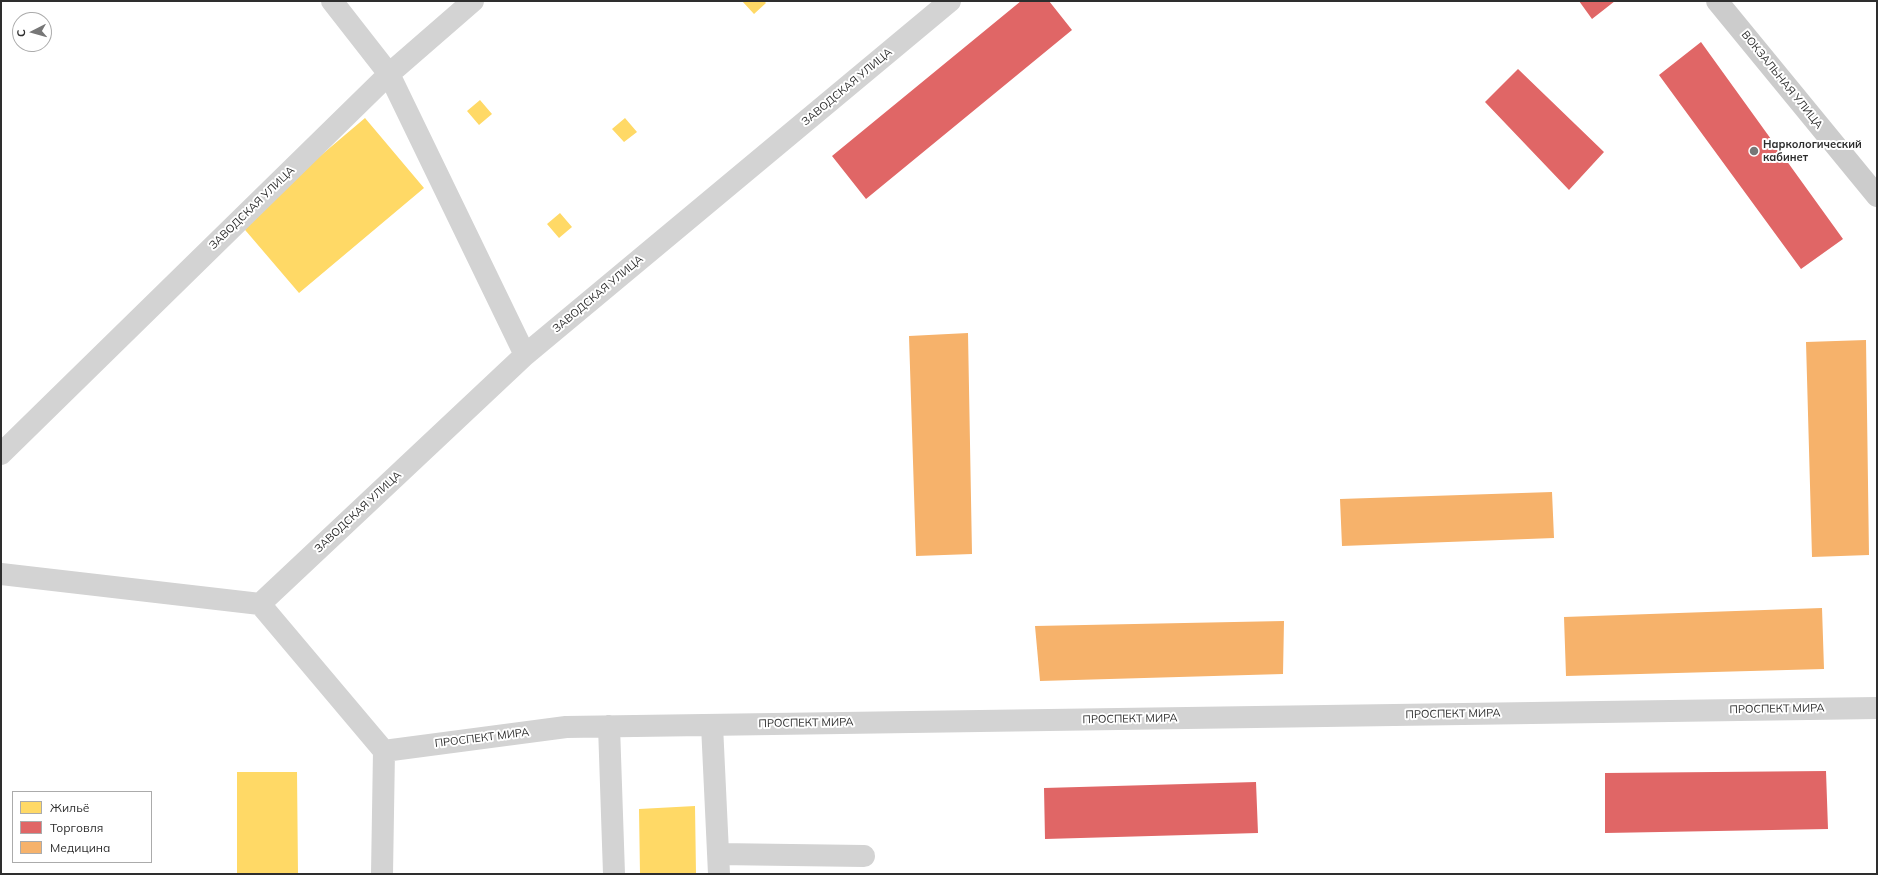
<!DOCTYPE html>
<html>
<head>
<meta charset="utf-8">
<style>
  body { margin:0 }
  #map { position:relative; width:1878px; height:875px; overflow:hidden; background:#fff; font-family:Mulish,sans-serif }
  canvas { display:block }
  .frame { position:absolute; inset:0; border:2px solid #2e2e2e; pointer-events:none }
  .legend { position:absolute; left:12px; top:791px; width:140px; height:72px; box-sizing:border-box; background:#fff; border:1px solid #ababab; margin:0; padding:5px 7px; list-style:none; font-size:12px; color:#2e2e2e }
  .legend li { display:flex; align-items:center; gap:8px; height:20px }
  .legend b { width:20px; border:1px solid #ababab }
  .north { position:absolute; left:12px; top:12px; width:40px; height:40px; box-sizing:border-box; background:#fff; border:1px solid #ababab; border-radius:50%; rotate:264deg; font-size:11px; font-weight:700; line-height:16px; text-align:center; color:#2e2e2e }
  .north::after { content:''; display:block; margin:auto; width:14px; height:18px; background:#777; clip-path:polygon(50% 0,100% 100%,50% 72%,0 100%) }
</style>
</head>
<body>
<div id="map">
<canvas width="1878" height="875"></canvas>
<div class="frame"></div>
<ul class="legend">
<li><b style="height:11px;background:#ffd966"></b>Жильё</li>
<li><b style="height:11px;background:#e06666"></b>Торговля</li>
<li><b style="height:11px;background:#f6b26b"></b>Медицина</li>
</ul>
<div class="north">С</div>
</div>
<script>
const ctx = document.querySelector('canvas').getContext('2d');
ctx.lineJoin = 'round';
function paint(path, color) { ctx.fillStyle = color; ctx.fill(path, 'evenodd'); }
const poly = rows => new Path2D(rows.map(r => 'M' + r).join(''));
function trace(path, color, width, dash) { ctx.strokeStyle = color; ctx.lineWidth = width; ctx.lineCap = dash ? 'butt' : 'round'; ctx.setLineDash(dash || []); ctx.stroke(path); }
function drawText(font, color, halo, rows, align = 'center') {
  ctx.font = font + ' Mulish,sans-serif'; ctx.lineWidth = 4; ctx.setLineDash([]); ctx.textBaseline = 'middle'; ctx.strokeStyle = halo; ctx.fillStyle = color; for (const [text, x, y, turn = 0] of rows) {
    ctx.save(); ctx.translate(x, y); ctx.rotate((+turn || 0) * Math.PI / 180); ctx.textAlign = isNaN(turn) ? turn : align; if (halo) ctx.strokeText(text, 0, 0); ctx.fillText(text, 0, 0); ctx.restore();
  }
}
paint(poly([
  [742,1,764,1,766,3,754,14],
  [480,100,492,114,479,125,467,111],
  [365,118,424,188,299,293,240,224],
  [625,118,637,132,624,142,612,129],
  [560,213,572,227,559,238,547,224],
  [237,772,297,772,298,874,237,874],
  [695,806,696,874,640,874,639,809]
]), '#ffd966');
paint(poly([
  [1021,1,1049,1,1072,30,866,199,832,156],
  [1579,1,1615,1,1592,19],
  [1701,42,1843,239,1801,269,1659,75],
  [1518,69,1604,152,1569,190,1485,102],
  [1826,771,1828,829,1605,833,1605,773],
  [1256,782,1258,833,1045,839,1044,788]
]), '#e06666');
paint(poly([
  [968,333,972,554,916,556,909,336],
  [1866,340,1869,555,1812,557,1806,342],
  [1552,492,1554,538,1342,546,1340,499],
  [1822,608,1824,669,1566,676,1564,617],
  [1284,621,1283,674,1040,681,1035,626]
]), '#f6b26b');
trace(poly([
  [332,1,389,74,525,355],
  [1,454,389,74,473,1],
  [1,574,260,604,384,751,382,874],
  [260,604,525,355,950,1],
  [712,725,719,874],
  [609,726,614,874],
  [384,751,566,727,1877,708],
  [718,854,864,856]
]), '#d3d3d3', 22);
trace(poly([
  [1717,1,1877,196]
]), '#ccc', 22);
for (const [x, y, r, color] of [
  [1754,151,5,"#777"]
]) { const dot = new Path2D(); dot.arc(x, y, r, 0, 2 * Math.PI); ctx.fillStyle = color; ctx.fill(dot); trace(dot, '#fff', 1.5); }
drawText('11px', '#2e2e2e', '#fff', [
  ["ВОКЗАЛЬНАЯ УЛИЦА",1782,80,51],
  ["ЗАВОДСКАЯ УЛИЦА",847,87,-40],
  ["ЗАВОДСКАЯ УЛИЦА",252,208,-44],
  ["ЗАВОДСКАЯ УЛИЦА",598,294,-40],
  ["ЗАВОДСКАЯ УЛИЦА",358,512,-43],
  ["ПРОСПЕКТ МИРА",1777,709,-1],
  ["ПРОСПЕКТ МИРА",1453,714,-1],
  ["ПРОСПЕКТ МИРА",1130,719,-1],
  ["ПРОСПЕКТ МИРА",806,723,-1],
  ["ПРОСПЕКТ МИРА",482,738,-7]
]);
drawText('bold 11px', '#2e2e2e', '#fff', [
  ["Наркологический",1763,145],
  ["кабинет",1763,158]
], 'left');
</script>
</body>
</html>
